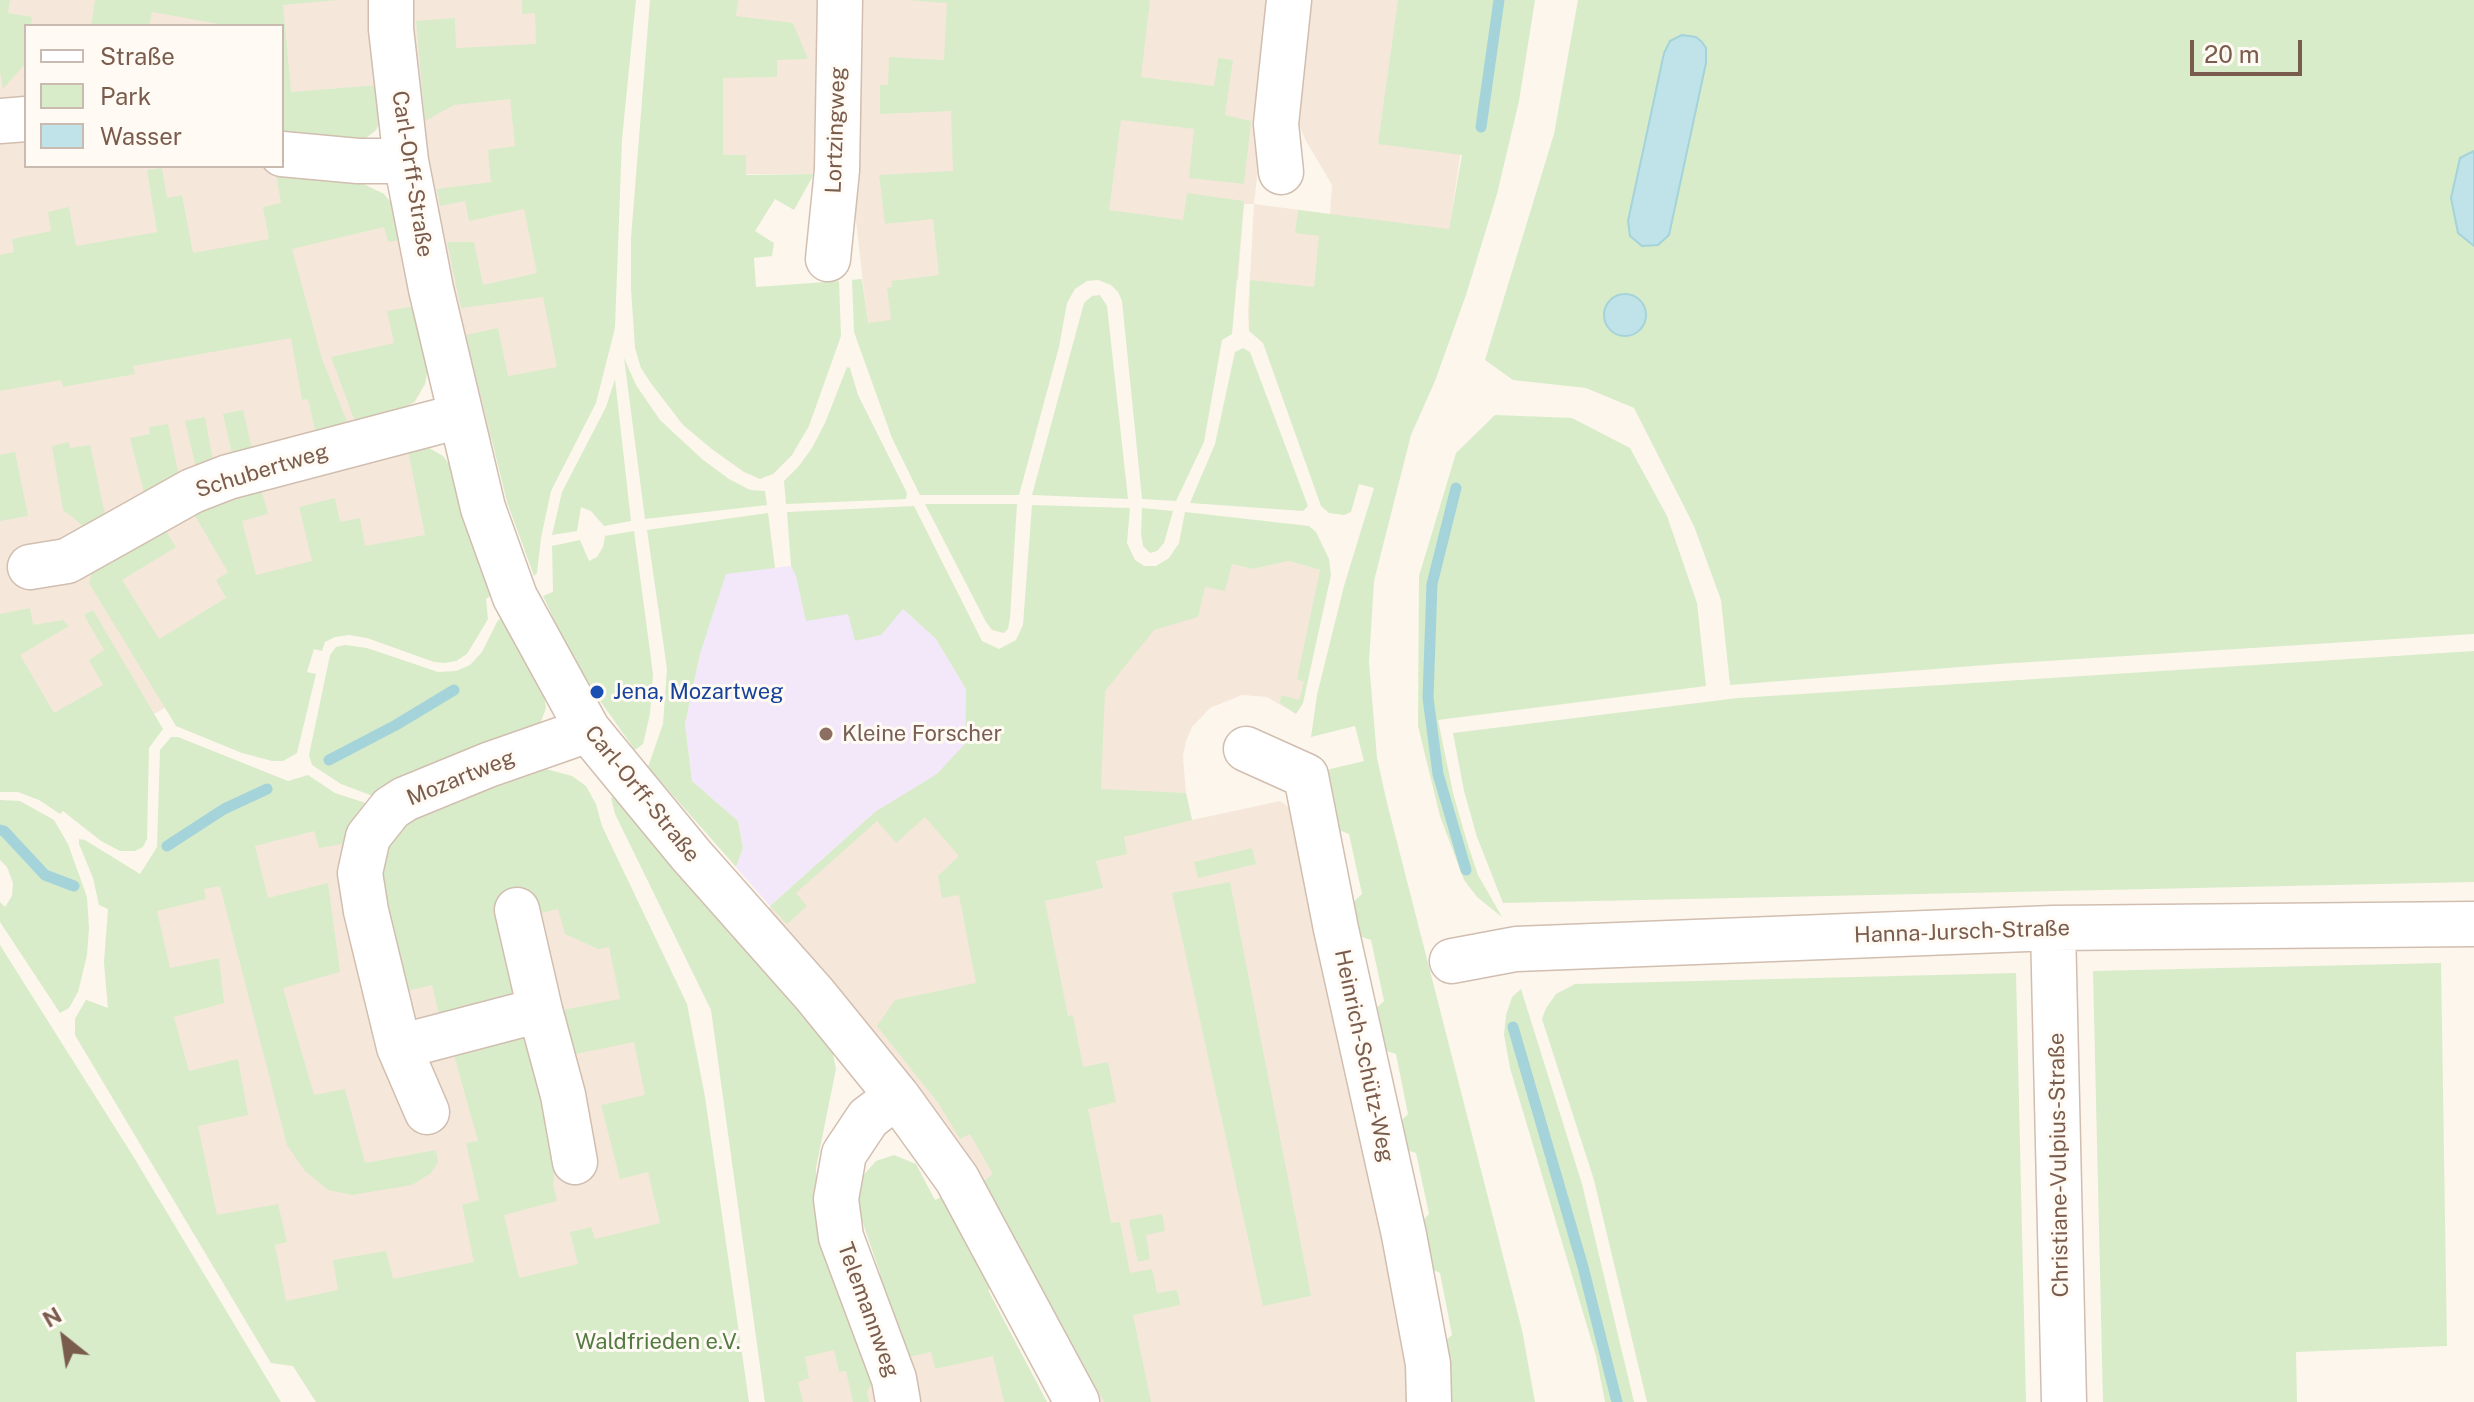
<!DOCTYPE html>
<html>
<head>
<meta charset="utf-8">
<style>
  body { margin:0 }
  #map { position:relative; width:2474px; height:1402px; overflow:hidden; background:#fdf6ec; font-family:"Public Sans",sans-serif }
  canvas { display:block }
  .legend { position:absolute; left:24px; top:24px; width:260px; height:144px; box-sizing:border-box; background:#fffaf3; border:2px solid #cabbb1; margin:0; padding:10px 14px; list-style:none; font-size:24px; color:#7a5c4d }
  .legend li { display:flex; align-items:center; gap:16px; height:40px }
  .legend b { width:40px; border:2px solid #cabbb1 }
  .north { position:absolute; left:24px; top:1298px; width:80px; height:80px; -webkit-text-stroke:6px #fffaf3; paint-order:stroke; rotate:330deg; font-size:22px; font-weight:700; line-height:32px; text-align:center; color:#7a5c4d }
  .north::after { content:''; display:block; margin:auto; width:28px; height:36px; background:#7a5c4d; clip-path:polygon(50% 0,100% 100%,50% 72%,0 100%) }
  .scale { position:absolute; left:2190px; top:40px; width:112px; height:36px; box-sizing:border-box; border:4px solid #7a5c4d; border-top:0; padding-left:10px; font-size:24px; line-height:28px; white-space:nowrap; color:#7a5c4d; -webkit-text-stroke:6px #fffaf3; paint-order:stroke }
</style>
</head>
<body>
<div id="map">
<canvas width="2474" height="1402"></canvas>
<ul class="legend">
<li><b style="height:10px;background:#fff"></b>Straße</li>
<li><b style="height:22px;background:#d8ecc9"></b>Park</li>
<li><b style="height:22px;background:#bfe3e8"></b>Wasser</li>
</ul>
<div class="north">N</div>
<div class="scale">20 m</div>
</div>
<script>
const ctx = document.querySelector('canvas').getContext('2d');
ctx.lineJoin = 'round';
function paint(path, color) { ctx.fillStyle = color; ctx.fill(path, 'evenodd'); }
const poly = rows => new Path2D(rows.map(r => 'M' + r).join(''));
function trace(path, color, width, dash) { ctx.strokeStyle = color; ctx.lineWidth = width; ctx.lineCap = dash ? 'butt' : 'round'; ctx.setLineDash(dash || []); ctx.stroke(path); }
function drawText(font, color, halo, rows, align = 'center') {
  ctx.font = font + ' "Public Sans",sans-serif'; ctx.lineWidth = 6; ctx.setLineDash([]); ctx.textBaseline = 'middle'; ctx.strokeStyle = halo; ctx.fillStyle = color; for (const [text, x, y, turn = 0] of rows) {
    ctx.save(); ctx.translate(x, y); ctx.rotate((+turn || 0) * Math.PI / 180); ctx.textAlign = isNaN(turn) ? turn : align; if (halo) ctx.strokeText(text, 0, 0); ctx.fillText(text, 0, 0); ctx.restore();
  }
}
paint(poly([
  [0,0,372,0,380,85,376,130,361,142,355,180,384,194,398,219,425,384,415,402,395,414,407,445,429,448,443,456,451,467,457,495,487,581,271,647,154,714,0,769],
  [26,26,282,26,282,166,26,166],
  [403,0,613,0,580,407,478,444,449,322],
  [664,0,824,0,818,174,649,174],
  [854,0,1040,0,1022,309,869,336,852,185],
  [1098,0,1277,0,1254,204,1330,214,1332,185,1306,141,1290,104,1303,0,1484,0,1449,230,1249,331,1248,313,1254,204,1244,204,1238,280,1084,270],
  [1289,561,1320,570,1303,703,1296,714,1267,697,1242,695,1210,708,1192,727,1186,741,1183,756,1186,793,1192,820,1280,801,1293,810,1300,819,1414,1402,1089,1402,762,914,875,812,1012,701,1232,564,1253,569],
  [268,798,353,842,535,807,660,994,707,1269,316,1402,293,1366,271,1363,75,1035,75,1019,86,1000,108,1008,104,962],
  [880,1274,975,1288,1036,1402,910,1402,875,1275],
  [846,1303,878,1402,765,1402,755,1328]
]), '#f5e8da');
paint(poly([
  [791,566,797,576,902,608,936,639,966,689,965,744,937,774,875,812,770,906,736,867,743,848,738,821,692,781,685,724,700,654,726,573]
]), '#f3e8fa');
paint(poly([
  [0,0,10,0,8,13,32,17,31,26,26,26,24,65,3,89,0,72],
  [95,0,337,0,283,5,291,92,380,85,384,113,376,130,361,142,282,138,282,26,230,26,152,12,149,26,91,26],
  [522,0,636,0,622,139,615,328,596,403,551,491,541,538,537,573,534,576,507,502,466,335,498,328,508,376,557,367,543,297,461,308,447,242,474,242,483,285,537,273,524,209,469,221,465,201,440,206,437,189,491,182,488,150,515,146,510,99,454,105,425,121,416,21,455,18,456,48,536,44,535,13,522,14],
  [650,0,738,0,736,16,793,23,808,59,777,60,777,77,723,78,723,155,746,155,746,175,814,174,794,210,775,199,755,231,774,243,772,256,754,258,756,287,839,281,841,336,809,426,792,455,773,474,760,479,744,472,713,450,683,425,650,382,641,368,635,348,631,289,631,238],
  [907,0,1150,0,1141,77,1214,86,1218,58,1233,60,1225,115,1251,121,1244,184,1189,178,1194,129,1121,120,1109,210,1183,220,1187,193,1244,201,1232,334,1222,340,1204,442,1176,501,1142,499,1122,301,1118,292,1111,285,1098,280,1087,281,1075,289,1067,303,1059,347,1019,495,920,495,892,438,854,332,852,280,862,279,868,323,891,320,887,288,892,287,891,281,939,275,933,219,885,224,879,175,953,171,951,111,880,114,880,85,888,85,889,57,944,60,947,3],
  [1398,0,1535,0,1519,101,1497,194,1466,295,1435,381,1411,435,1374,581,1369,662,1377,758,1387,803,1522,1330,1535,1402,1447,1402,1440,1345,1452,1335,1440,1273,1427,1267,1418,1225,1429,1214,1416,1153,1401,1148,1397,1125,1408,1114,1396,1054,1380,1049,1372,1012,1384,1001,1371,940,1356,935,1350,905,1362,894,1349,834,1334,828,1322,771,1364,761,1355,726,1311,737,1317,695,1344,586,1374,488,1359,484,1351,512,1344,515,1329,513,1321,506,1263,343,1249,331,1250,280,1314,287,1319,236,1295,233,1298,210,1449,229,1462,155,1378,144],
  [1578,0,2474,0,2474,634,1999,664,1730,685,1721,600,1694,526,1634,408,1586,388,1513,380,1485,360,1554,134],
  [275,167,355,180,384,194,394,206,402,240,388,242,384,227,292,249,322,359,349,427,316,434,308,399,302,400,291,338,133,366,135,374,63,387,61,380,0,391,0,255,14,252,12,239,51,231,48,212,69,207,76,246,157,232,147,170,162,168,167,198,182,195,193,253,269,239,263,207,281,203],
  [1100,295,1107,306,1128,499,1032,495,1084,303,1092,296],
  [415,306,428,368,425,384,414,402,395,413,356,424,331,357,394,343,387,311],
  [1243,348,1250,352,1308,506,1303,511,1190,503,1215,444,1235,352],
  [624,358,636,385,660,420,702,459,729,479,750,490,765,491,767,505,645,519],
  [847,367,850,368,858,395,907,493,906,499,786,504,784,481,799,466,812,448,825,423],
  [615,379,631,521,604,526,591,511,581,507,577,531,552,535,562,492,606,407],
  [243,410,253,453,233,458,223,414],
  [1495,415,1572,418,1630,448,1667,516,1697,603,1706,686,1438,720,1453,793,1467,842,1478,875,1502,917,1477,897,1464,880,1440,816,1418,726,1419,576,1456,453],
  [205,417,214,466,197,472,185,421],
  [168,424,180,481,146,500,130,438,150,434,149,427],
  [69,442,70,448,90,445,106,519,82,525,63,510,52,446],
  [407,446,429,448,443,456,451,467,457,495,493,594,486,599,488,619,467,654,456,661,445,663,434,662,367,638,349,635,335,637,325,642,322,651,314,649,307,672,316,674,297,753,283,761,272,761,242,753,176,726,89,583,92,571,162,525,176,547,122,580,159,639,226,598,216,580,228,572,191,509,260,485,268,514,242,521,256,575,312,561,299,507,335,498,340,522,360,518,365,546,425,535],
  [15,452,28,516,0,521,0,455],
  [925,504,1017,504,1010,618,1008,629,1004,633,992,630,986,622],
  [1032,505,1130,508,1127,543,1135,560,1144,566,1156,566,1169,558,1179,543,1185,512,1309,526,1316,532,1329,559,1331,575,1303,703,1296,714,1280,703,1281,695,1299,700,1304,682,1297,679,1320,570,1289,561,1253,569,1232,564,1225,591,1205,587,1198,617,1154,630,1105,691,1101,789,1186,793,1192,820,1124,837,1127,854,1096,861,1103,888,1045,901,1068,1016,1073,1015,1083,1067,1108,1062,1116,1102,1088,1109,1111,1223,1120,1222,1130,1273,1152,1269,1157,1293,1177,1290,1180,1305,1133,1315,1151,1402,1104,1402,984,1181,993,1174,970,1134,960,1139,939,1104,877,1026,895,1000,976,983,959,895,942,898,938,876,959,856,925,817,896,843,877,821,796,893,807,906,787,924,770,906,875,812,937,774,965,744,966,689,936,639,903,609,881,635,855,641,848,614,806,621,796,576,791,566,787,512,914,506,982,641,999,649,1016,640,1023,625],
  [1142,508,1173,511,1164,543,1157,551,1150,553,1143,546,1141,533],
  [768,513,775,568,726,574,700,654,685,724,692,781,738,821,743,848,736,867,648,767,663,724,667,669,647,530],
  [634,531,653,674,650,714,643,744,635,750,598,698,567,647,543,596,553,592,552,546,580,540,589,561,597,557,603,547,605,536],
  [30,608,33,625,63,620,69,626,20,655,54,713,103,685,89,660,104,650,84,615,93,610,163,729,149,748,147,839,143,847,135,851,120,851,101,841,63,811,60,814,39,800,18,792,0,792,0,614],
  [503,615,544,695,546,708,540,724,419,769,413,783,383,800,341,784,312,765,309,755,330,655,336,647,345,645,367,648,438,672,456,671,470,665,482,652,497,622],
  [2474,651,2474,882,1503,903,1477,837,1464,791,1453,733,1738,698],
  [171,737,178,737,288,781,308,775,335,793,375,806,353,842,319,848,314,831,255,846,268,898,328,883,340,972,283,988,314,1095,345,1089,365,1163,436,1150,438,1162,431,1173,412,1185,352,1195,328,1190,305,1171,287,1145,220,886,204,889,206,899,157,911,170,968,219,958,224,1003,174,1017,189,1071,238,1059,248,1115,198,1126,217,1215,278,1204,287,1242,275,1245,286,1301,338,1290,333,1260,386,1251,393,1279,474,1262,462,1205,479,1200,466,1143,478,1141,454,1055,523,1038,532,1039,560,1122,553,1184,557,1201,504,1215,519,1278,578,1264,570,1232,591,1227,595,1239,660,1223,648,1172,620,1179,601,1105,645,1095,634,1042,575,1054,562,1010,620,999,609,947,598,949,565,934,558,909,533,915,528,988,442,1026,432,985,403,992,380,892,384,852,398,832,421,814,546,769,572,776,586,786,596,804,602,826,687,1004,705,1097,749,1402,316,1402,293,1366,271,1363,75,1035,75,1019,86,1000,108,1008,104,962,108,909,99,905,93,878,79,844,79,839,85,840,140,874,157,847,160,750],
  [616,795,821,1028,832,1049,836,1069,816,1168,816,1200,873,1382,867,1392,869,1402,853,1402,846,1371,839,1372,834,1350,805,1357,809,1378,798,1382,803,1402,765,1402,711,1010,615,814,611,798],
  [0,800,20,801,54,820,68,844,87,897,89,928,87,955,78,992,69,1008,60,1013,0,922,0,902,5,907,12,896,13,883,7,867,0,860],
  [1252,848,1256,864,1198,878,1194,862],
  [1230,882,1311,1296,1263,1306,1172,893],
  [0,945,133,1156,281,1402,0,1402],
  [2441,963,2447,1346,2296,1352,2297,1402,2103,1402,2093,971],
  [2016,973,2026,1402,1647,1402,1594,1180,1542,1019,1546,1008,1556,994,1575,984],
  [1521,989,1582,1184,1634,1402,1605,1402,1596,1356,1510,1068,1504,1035,1506,1015,1512,997],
  [894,1155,916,1164,935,1200,943,1196,992,1287,988,1290,1047,1402,1004,1402,993,1356,935,1369,931,1352,900,1359,875,1275,880,1273,858,1209,859,1180,876,1161],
  [1162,1214,1165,1231,1146,1235,1150,1259,1138,1262,1129,1220]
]), '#d8ecc9');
const water = poly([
  [1682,35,1696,37,1702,42,1706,48,1706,63,1669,235,1658,245,1642,246,1630,236,1628,221,1664,53,1670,41,1682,35],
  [2474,151,2474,246,2458,233,2451,198,2460,158,2474,151],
  '1604 315a21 21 0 1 1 42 0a21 21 0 1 1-42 0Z'
]);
paint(water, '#bfe3e8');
trace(water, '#a5d3da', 2);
trace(poly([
  [1481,127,1499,0],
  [1456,488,1432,584,1428,698,1438,774,1466,870],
  [329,760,396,725,454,690],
  [0,830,4,831,45,875,74,886],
  [167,846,224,809,267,789],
  [1513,1027,1583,1267,1617,1402]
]), '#a5d3da', 11);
const minor = poly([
  [391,0,391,29,406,161,431,289,483,508,515,597,588,730,691,855,815,995,897,1096,957,1179,1077,1402],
  [0,121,26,119],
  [282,154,358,161,406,161],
  [1281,172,1276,124,1289,0],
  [828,259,837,170,840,0],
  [30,567,67,561,192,491,228,477,460,416],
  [1246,749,1306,776,1336,929,1404,1235,1428,1364,1429,1402],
  [517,910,540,1010],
  [2053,928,2064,1402],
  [1452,961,1516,949,2053,928,2474,924],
  [399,1047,540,1010,563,1095,575,1162],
  [897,1096,868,1118,844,1154,836,1199,841,1237,894,1379,898,1402],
  [427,1112,399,1047,366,911,360,873,368,837,391,808,405,799,488,765,588,730]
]);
trace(minor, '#d1beb0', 47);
trace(minor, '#fff', 44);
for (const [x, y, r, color] of [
  [597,692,8,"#1a4fb4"],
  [826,734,8,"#8d6e63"]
]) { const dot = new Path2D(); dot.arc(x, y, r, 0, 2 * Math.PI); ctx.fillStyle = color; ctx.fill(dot); trace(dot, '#fffaf3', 3); }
drawText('22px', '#7a5c4d', '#fffaf3', [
  ["Lortzingweg",836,130,-88],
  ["Carl-Orff-Straße",412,174,81],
  ["Schubertweg",262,471,-17],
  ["Mozartweg",461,778,-22],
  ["Carl-Orff-Straße",642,794,51],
  ["Hanna-Jursch-Straße",1962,932,-2],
  ["Heinrich-Schütz-Weg",1364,1056,78],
  ["Christiane-Vulpius-Straße",2059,1165,-91],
  ["Telemannweg",868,1310,70]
]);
drawText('22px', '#164399', '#fffaf3', [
  ["Jena, Mozartweg",613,692]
], 'left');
drawText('22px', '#785e54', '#fffaf3', [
  ["Kleine Forscher",842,734]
], 'left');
drawText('22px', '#537a41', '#fffaf3', [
  ["Waldfrieden e.V.",658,1342]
]);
</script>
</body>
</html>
